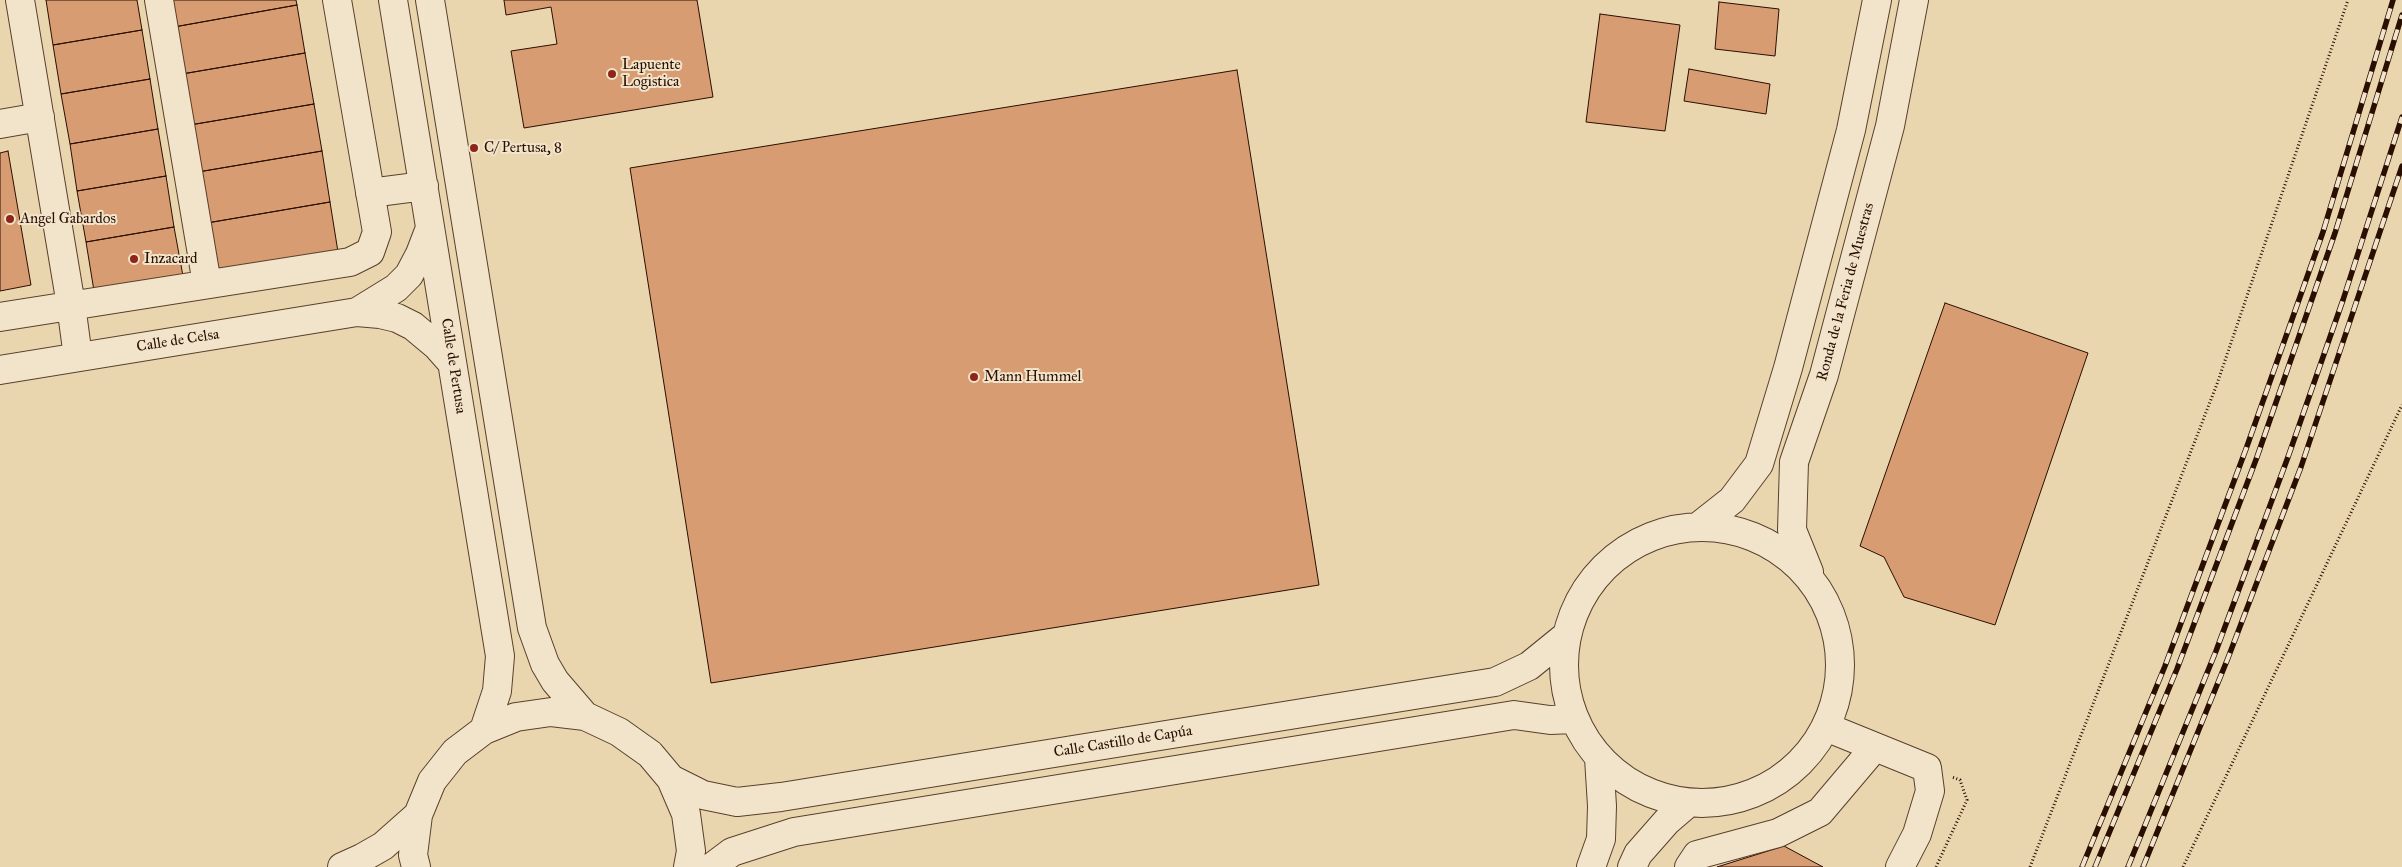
<!DOCTYPE html>
<html>
<head>
<meta charset="utf-8">
<style>
  body { margin:0 }
  canvas { display:block; background:#e9d6af }
</style>
</head>
<body>
<canvas width="2402" height="867"></canvas>
<script>
const ctx = document.querySelector('canvas').getContext('2d');
ctx.lineJoin = 'round';
function paint(path, color) { ctx.fillStyle = color; ctx.fill(path, 'evenodd'); }
const poly = rows => new Path2D(rows.map(r => 'M' + r).join(''));
function trace(path, color, width, dash) { ctx.strokeStyle = color; ctx.lineWidth = width; ctx.lineCap = dash ? 'butt' : 'round'; ctx.setLineDash(dash || []); ctx.stroke(path); }
function drawText(font, color, halo, rows, align = 'center') {
  ctx.font = font + ' "IM FELL Great Primer",serif'; ctx.lineWidth = 4; ctx.setLineDash([]); ctx.textBaseline = 'middle'; ctx.strokeStyle = halo; ctx.fillStyle = color; for (const [text, x, y, turn = 0] of rows) {
    ctx.save(); ctx.translate(x, y); ctx.rotate((+turn || 0) * Math.PI / 180); ctx.textAlign = isNaN(turn) ? turn : align; if (halo) ctx.strokeText(text, 0, 0); ctx.fillText(text, 0, 0); ctx.restore();
  }
}
const building = poly([
  [46,0,137,0,142,30,53,45,46,0],
  [169,0,296,0,297,5,174,27,169,0],
  [504,0,697,0,713,97,524,128,511,51,557,44,551,7,506,15,504,0],
  [1719,2,1779,9,1775,56,1715,49,1719,2],
  [297,5,305,53,182,74,174,27,297,5],
  [1600,14,1680,25,1665,131,1586,122,1600,14],
  [142,30,150,79,61,94,53,45,142,30],
  [305,53,314,104,190,125,182,74,305,53],
  [1689,69,1770,84,1766,114,1684,101,1689,69],
  [1237,70,1319,585,711,683,630,168,1237,70],
  [150,79,158,129,70,144,61,94,150,79],
  [314,104,322,151,198,172,190,125,314,104],
  [158,129,166,176,77,191,70,144,158,129],
  [8,151,31,285,0,291,0,153,8,151],
  [322,151,330,202,207,223,198,172,322,151],
  [166,176,174,227,86,242,77,191,166,176],
  [330,202,338,252,215,273,207,223,330,202],
  [174,227,183,276,94,291,86,242,174,227],
  [1945,303,2088,353,1995,625,1904,597,1884,557,1860,546,1945,303],
  [1784,846,1823,867,1717,867,1784,846]
]);
paint(building, '#d89c72');
trace(building, '#2a0e00', 1);
const minor = poly([
  [20,0,71,305,78,357],
  [159,0,207,284],
  [393,0,500,656,497,691,484,730],
  [430,0,532,628,545,664,555,681,585,716],
  [0,124,40,117],
  [370,193,424,186],
  [357,312,396,288,409,275,420,254,430,228],
  [0,317,350,262,370,252,377,232,337,0],
  [0,370,357,312,380,314,397,318,413,326,437,346,452,363],
  [1699,526,1732,500,1759,464,1788,368,1851,130,1877,0],
  '1564 665a138 138 0 1 1 276 0a138 138 0 1 1-276 0Z',
  [1809,572,1792,530,1794,462,1824,375,1890,126,1914,0],
  [1826,727,1927,768,1930,791,1917,834,1900,867],
  [671,779,703,795,737,802,781,797,1495,682,1529,666,1566,636],
  [342,867,362,858,383,846,418,815],
  [416,867,413,855,418,815,432,781,455,752,484,730,516,717,551,712,585,716,619,732,650,754,671,779,686,814,691,851,688,867],
  [712,867,732,852,794,832,1514,715,1550,720,1574,719],
  [1591,867,1601,839,1602,806,1599,758],
  [1632,867,1638,854,1667,821,1688,803],
  [1689,867,1697,855,1778,833,1820,812,1875,747]
]);
trace(minor, '#5a402c', 30);
trace(poly([
  [1936,867,1967,800,1960,780,1952,777],
  [2030,867,2217,384,2348,0],
  [2183,867,2402,405]
]), '#2a0e00', 3, [1, 2.5]);
trace(minor, '#f1e4cb', 28);
const rail = poly([
  [2082,867,2165,666,2246,449,2323,232,2393,0],
  [2095,867,2177,669,2257,457,2335,233,2402,15],
  [2128,867,2216,651,2288,457,2343,300,2402,117],
  [2143,867,2228,658,2301,467,2402,166]
]);
trace(rail, '#2a0e00', 5.5);
trace(rail, '#f1e4cb', 4, [11]);
for (const [x, y, r, color] of [
  [612,74,5,"#8f2418"],
  [474,148,5,"#8f2418"],
  [10,219,5,"#8f2418"],
  [134,259,5,"#8f2418"],
  [974,377,5,"#8f2418"]
]) { const dot = new Path2D(); dot.arc(x, y, r, 0, 2 * Math.PI); ctx.fillStyle = color; ctx.fill(dot); trace(dot, '#f1e4cb', 2); }
drawText('15px', '#2a0e00', '#f1e4cb', [
  ["Lapuente",622,65],
  ["Logistica",622,82],
  ["C/ Pertusa, 8",484,148],
  ["Angel Gabardos",20,219],
  ["Inzacard",144,259],
  ["Mann Hummel",984,377]
], 'left');
drawText('15px', '#2a0e00', '#f1e4cb', [
  ["Ronda de la Feria de Muestras",1846,292,-75],
  ["Calle de Celsa",178,341,-9],
  ["Calle de Pertusa",453,366,81],
  ["Calle Castillo de Capúa",1123,742,-9]
]);
</script>
</body>
</html>
